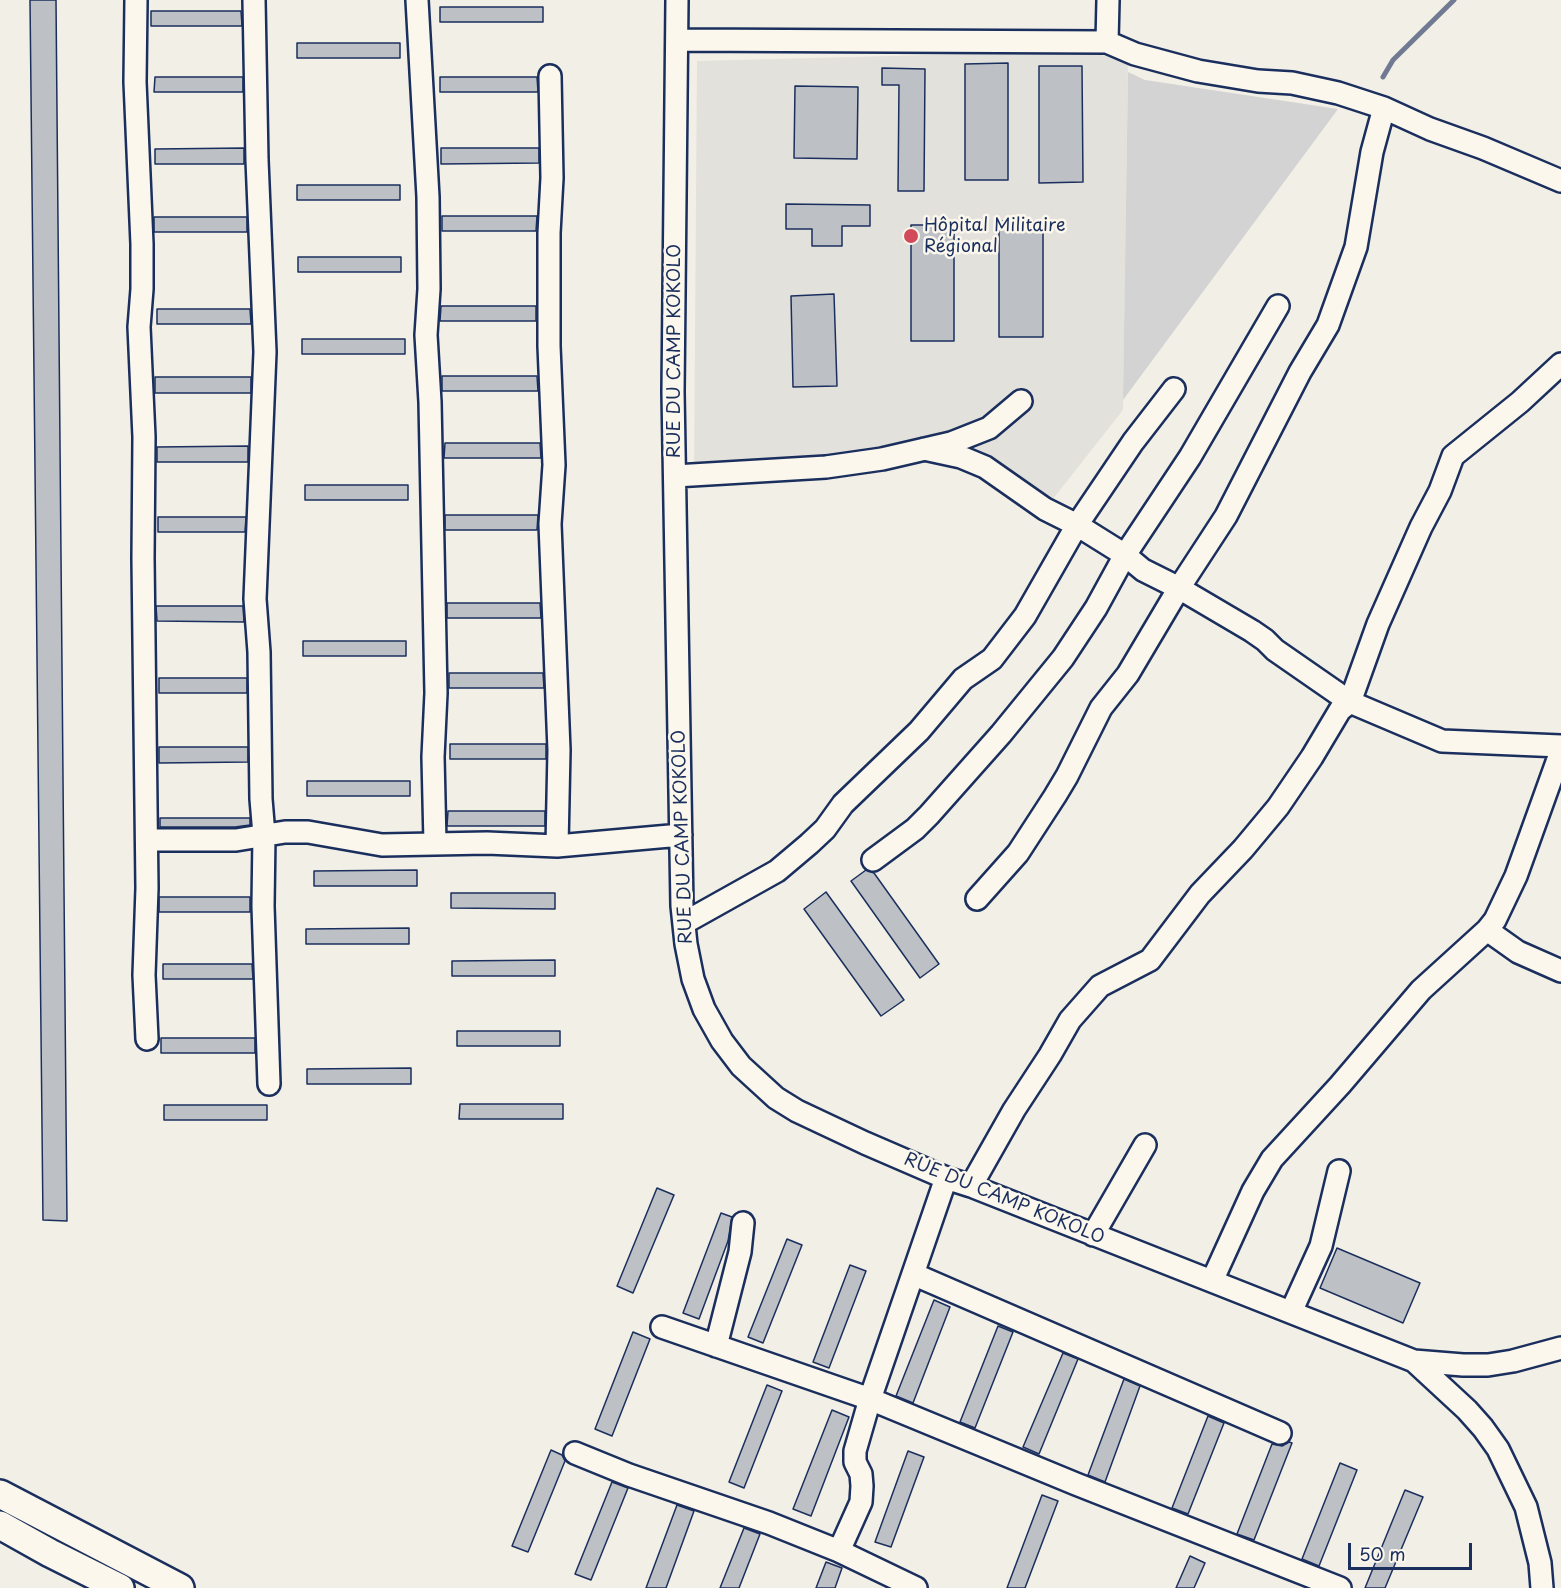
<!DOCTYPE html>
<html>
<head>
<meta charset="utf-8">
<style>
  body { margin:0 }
  #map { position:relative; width:1561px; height:1588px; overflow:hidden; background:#f2efe6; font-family:"Playpen Sans",sans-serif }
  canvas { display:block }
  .scale { position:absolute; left:1348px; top:1543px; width:124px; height:27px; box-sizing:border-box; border:3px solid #1b2f5e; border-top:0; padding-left:8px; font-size:18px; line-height:21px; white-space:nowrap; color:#1b2f5e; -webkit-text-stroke:4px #fbf7ec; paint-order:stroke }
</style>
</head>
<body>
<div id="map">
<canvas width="1561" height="1588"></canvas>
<div class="scale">50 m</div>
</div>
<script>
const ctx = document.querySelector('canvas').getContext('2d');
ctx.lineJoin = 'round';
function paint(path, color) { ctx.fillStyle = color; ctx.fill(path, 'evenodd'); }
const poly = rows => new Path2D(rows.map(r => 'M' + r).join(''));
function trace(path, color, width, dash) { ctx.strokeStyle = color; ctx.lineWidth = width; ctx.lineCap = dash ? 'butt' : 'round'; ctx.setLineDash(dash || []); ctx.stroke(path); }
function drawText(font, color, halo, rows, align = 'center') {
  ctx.font = font + ' "Playpen Sans",sans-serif'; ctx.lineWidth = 5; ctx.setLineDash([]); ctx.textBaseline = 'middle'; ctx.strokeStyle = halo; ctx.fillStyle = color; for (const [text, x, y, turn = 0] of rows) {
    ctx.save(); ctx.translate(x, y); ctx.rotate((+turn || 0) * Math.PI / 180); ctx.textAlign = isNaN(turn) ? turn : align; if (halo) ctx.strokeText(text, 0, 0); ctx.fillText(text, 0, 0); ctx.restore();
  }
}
paint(poly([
  [1083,51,1128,61,1123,410,1045,509,961,457,694,475,697,61]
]), '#e2e1dc');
paint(poly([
  [1128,72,1145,80,1338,109,1123,400]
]), '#d2d3d2');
trace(poly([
  [1383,77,1393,60,1454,0]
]), '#707b93', 5);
const building = poly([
  [30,0,56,0,67,1221,43,1220,30,0],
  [440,7,543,7,543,22,440,22,440,7],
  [151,11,241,11,242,26,151,26,151,11],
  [297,43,400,43,400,58,297,58,297,43],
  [1008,63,1008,180,965,180,965,64,1008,63],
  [1039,66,1082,66,1083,182,1039,183,1039,66],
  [882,68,925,69,924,191,898,191,899,85,882,85,882,68],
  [155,77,243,77,243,92,154,92,155,77],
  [440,77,537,77,538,92,440,92,440,77],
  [795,86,858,87,857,159,794,158,795,86],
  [244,148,244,164,155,164,155,149,244,148],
  [441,148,539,148,539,163,441,164,441,148],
  [297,185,400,185,400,200,297,200,297,185],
  [786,204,870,205,870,226,842,226,842,246,812,246,812,229,786,229,786,204],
  [442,216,537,216,536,231,442,231,442,216],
  [154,217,247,217,247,232,154,232,154,217],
  [999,221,1043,221,1043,337,999,337,999,221],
  [911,225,954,225,954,341,911,341,911,225],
  [298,257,401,257,401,272,298,272,298,257],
  [834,294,837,386,793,387,791,296,834,294],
  [441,306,536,306,536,321,440,321,441,306],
  [157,309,250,309,251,324,157,324,157,309],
  [302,339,405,339,405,354,302,354,302,339],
  [442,376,537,376,538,391,442,391,442,376],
  [155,377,251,377,251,393,155,393,155,377],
  [445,443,540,443,541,458,444,458,445,443],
  [248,446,248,462,157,462,157,447,248,446],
  [305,485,408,485,408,500,305,500,305,485],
  [445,515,538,515,537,530,445,530,445,515],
  [158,517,246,517,245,532,158,532,158,517],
  [447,603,540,603,541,618,447,618,447,603],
  [156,606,243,606,244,622,157,621,156,606],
  [303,641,406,641,406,656,303,656,303,641],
  [449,673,543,673,544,688,449,688,449,673],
  [159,678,247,678,247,693,159,693,159,678],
  [450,744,546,744,546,759,450,759,450,744],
  [159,747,248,747,248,762,159,763,159,747],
  [307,781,410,781,410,796,307,796,307,781],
  [448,811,545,811,545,826,447,826,448,811],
  [160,818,250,818,250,825,235,827,160,827,160,818],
  [417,870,417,886,314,886,314,871,417,870],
  [866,870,874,873,939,964,920,978,851,881,866,870],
  [826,892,904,1000,881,1016,804,909,826,892],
  [451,893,555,893,555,909,451,908,451,893],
  [159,897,250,897,250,912,159,912,159,897],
  [409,928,409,944,306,944,306,929,409,928],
  [555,960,555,976,452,976,452,961,555,960],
  [163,964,252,964,253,979,163,979,163,964],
  [457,1031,560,1031,560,1046,457,1046,457,1031],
  [161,1038,255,1038,255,1053,161,1053,161,1038],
  [411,1068,411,1084,307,1084,307,1069,411,1068],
  [460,1104,563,1104,563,1119,459,1119,460,1104],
  [164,1105,267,1105,267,1120,164,1120,164,1105],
  [657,1188,674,1195,633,1293,617,1286,657,1188],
  [721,1213,732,1217,728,1241,699,1319,683,1313,721,1213],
  [787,1239,802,1245,763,1343,748,1337,787,1239],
  [1337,1248,1420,1283,1403,1323,1320,1288,1337,1248],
  [850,1265,866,1271,829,1368,813,1362,850,1265],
  [934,1300,950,1307,913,1403,896,1396,934,1300],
  [998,1326,1013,1332,975,1428,960,1422,998,1326],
  [633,1332,650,1339,612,1436,595,1429,633,1332],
  [1063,1353,1078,1359,1039,1454,1023,1447,1063,1353],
  [1124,1379,1140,1386,1105,1482,1088,1475,1124,1379],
  [767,1385,782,1391,744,1488,729,1482,767,1385],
  [832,1410,849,1417,811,1516,793,1509,832,1410],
  [1208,1416,1224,1423,1188,1514,1172,1508,1208,1416],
  [1289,1442,1292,1443,1254,1540,1237,1534,1272,1444,1282,1446,1289,1442],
  [551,1450,562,1455,565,1461,528,1552,512,1546,551,1450],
  [908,1451,924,1457,891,1547,875,1542,908,1451],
  [1340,1463,1357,1470,1319,1566,1302,1559,1340,1463],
  [612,1482,628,1488,591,1580,575,1574,612,1482],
  [1405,1490,1423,1497,1385,1588,1365,1588,1405,1490],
  [1042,1495,1058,1501,1025,1588,1007,1588,1042,1495],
  [677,1505,694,1511,666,1588,646,1588,677,1505],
  [744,1528,760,1534,739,1588,720,1588,744,1528],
  [1190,1556,1205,1563,1194,1588,1176,1588,1190,1556],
  [826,1562,842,1568,835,1588,816,1588,826,1562]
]);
paint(building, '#bdc0c4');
trace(building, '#1b2f5e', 1.5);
const minor = poly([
  [136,0,135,82,142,244,142,289,139,327,144,437,143,558,147,888,144,975,147,1039],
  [254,0,257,160,265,352,255,599,259,652,261,799,264,835,263,906,269,1084],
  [417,0,428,197,429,289,426,335,430,402,436,693,433,757,435,843],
  [677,0,673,392,682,906,686,944,693,979,704,1009,722,1041,741,1066,776,1098,797,1111,865,1143,946,1178,971,1186,1414,1361,1463,1365,1488,1365,1513,1361,1561,1348],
  [678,40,1107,42,1108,0],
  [1107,42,1135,54,1198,71,1258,81,1292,83,1338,93,1384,108,1430,129,1483,148,1561,181],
  [550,76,552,178,549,233,549,346,554,465,550,524,559,750,557,846],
  [924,449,961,457,985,467,1045,509,1077,525,1125,555,1143,570,1179,588,1252,631,1265,640,1275,650,1350,702,1442,741,1561,746],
  [675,476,826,467,882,459,951,443,989,428,1021,401],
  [147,840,236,840,285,832,308,832,382,845,487,843,557,846,681,835],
  [873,860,915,829,929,815,1001,734,1063,658,1096,608,1125,555,1190,457,1278,306],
  [977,899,1018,853,1055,796,1067,776,1101,708,1128,674,1179,588,1226,516,1300,372,1328,325,1356,247,1372,152,1384,108],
  [684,923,777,871,809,844,825,829,843,804,919,731,963,679,992,659,1025,616,1077,525,1133,442,1174,389],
  [1487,930,1518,952,1561,971],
  [971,1186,1014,1110,1050,1055,1070,1020,1100,986,1150,960,1200,894,1243,849,1278,807,1312,757,1340,710,1350,702,1378,624,1421,527,1440,491,1453,456,1520,402,1561,364],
  [1093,1235,1145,1145],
  [913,1274,1280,1433],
  [1212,1281,1253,1191,1272,1159,1340,1085,1421,990,1487,930,1495,920,1516,876,1561,751],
  [1291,1312,1321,1246,1339,1171],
  [662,1327,870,1399,1076,1484,1340,1588],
  [716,1346,740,1252,743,1223],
  [1414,1361,1467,1410,1483,1428,1498,1449,1526,1507,1540,1563,1542,1588],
  [575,1453,629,1475,769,1523,839,1551,916,1588],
  [839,1551,861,1502,862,1486,861,1474,855,1462,855,1451,870,1399,946,1178]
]);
const major = poly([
  [0,1494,180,1588],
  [0,1525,50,1553,120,1588]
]);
trace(minor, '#1b2f5e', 26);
trace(major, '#1b2f5e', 32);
trace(minor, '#fbf7ec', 21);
trace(major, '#fbf7ec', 27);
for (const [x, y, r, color] of [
  [911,236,8,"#d1495b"]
]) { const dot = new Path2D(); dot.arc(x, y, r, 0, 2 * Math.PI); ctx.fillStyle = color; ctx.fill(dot); trace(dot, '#fbf7ec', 2); }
drawText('18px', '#1b2f5e', '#fbf7ec', [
  ["Hôpital Militaire",924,226],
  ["Régional",924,247]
], 'left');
drawText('18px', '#1b2f5e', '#fbf7ec', [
  ["RUE DU CAMP KOKOLO",675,351,-90],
  ["RUE DU CAMP KOKOLO",683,837,-92],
  ["RUE DU CAMP KOKOLO",1004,1199,22]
]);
</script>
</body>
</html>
